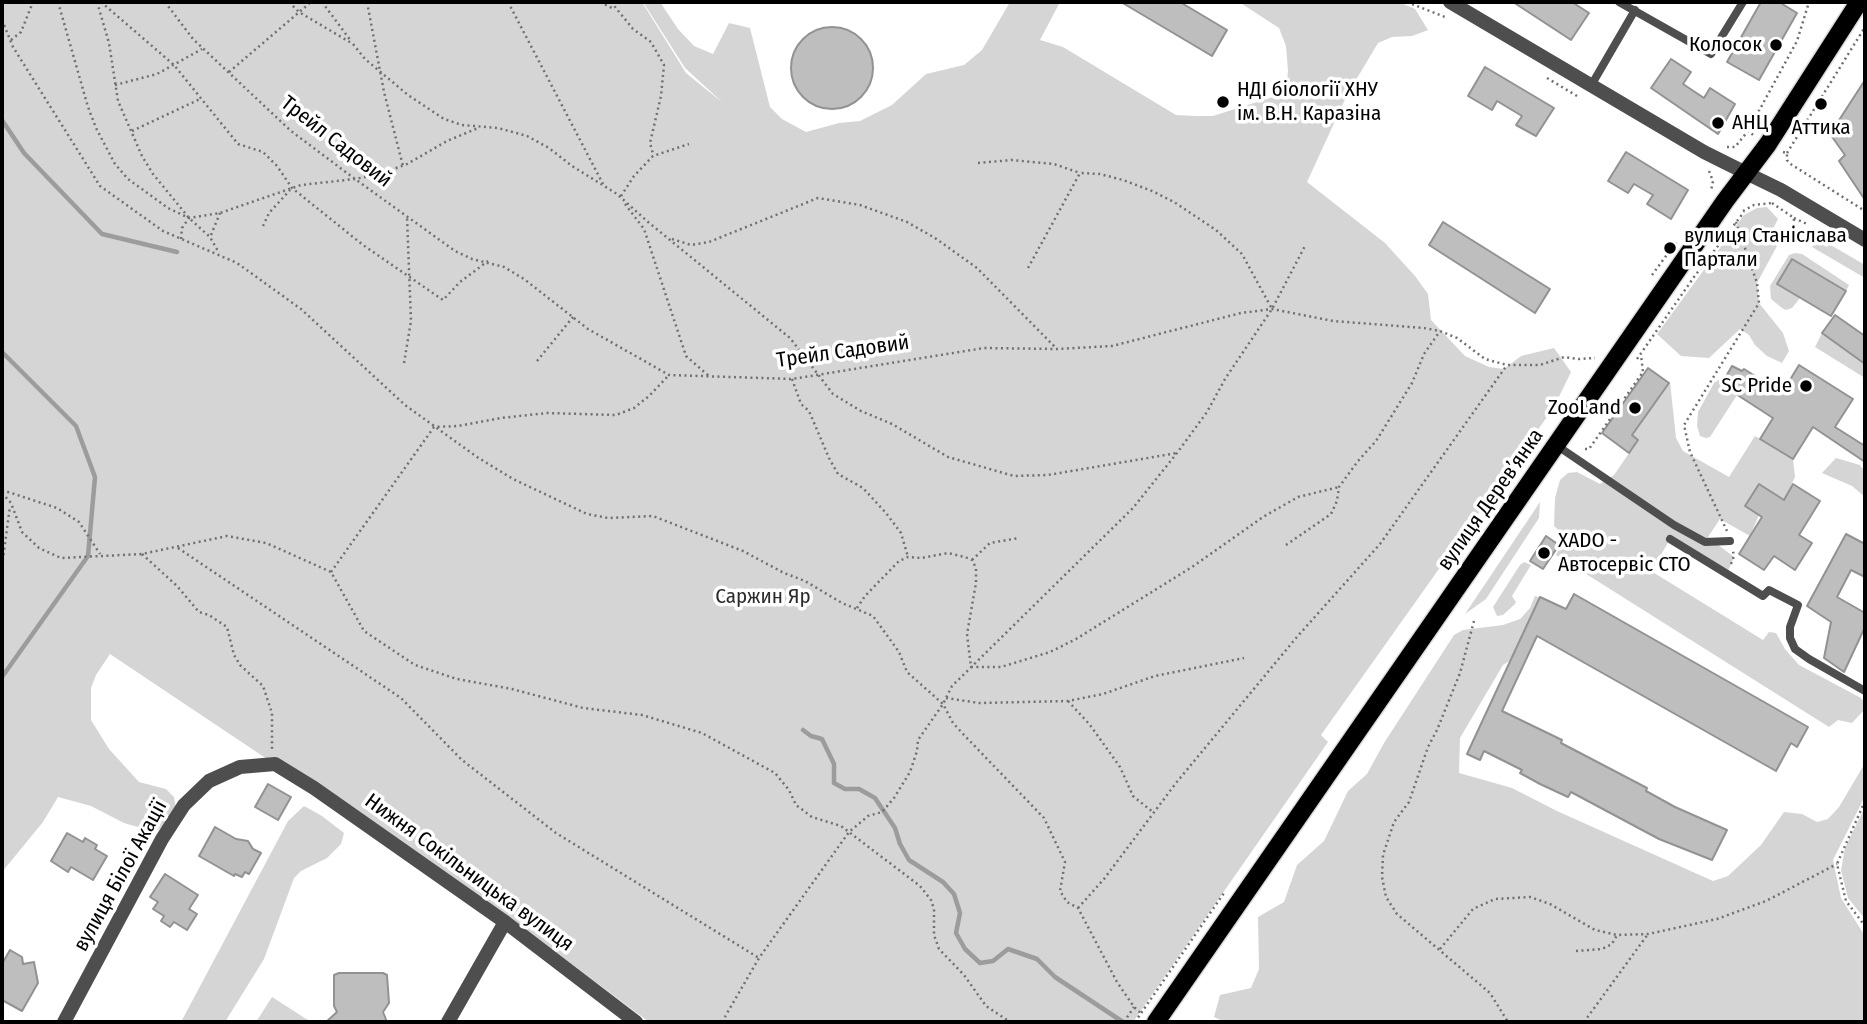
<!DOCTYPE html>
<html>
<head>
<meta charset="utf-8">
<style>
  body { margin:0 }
  #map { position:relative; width:1867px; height:1024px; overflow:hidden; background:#fff; font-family:"Fira Sans Condensed",sans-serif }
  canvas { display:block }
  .frame { position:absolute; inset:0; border:4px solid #000; pointer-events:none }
</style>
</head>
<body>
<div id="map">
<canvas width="1867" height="1024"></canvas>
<div class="frame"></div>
</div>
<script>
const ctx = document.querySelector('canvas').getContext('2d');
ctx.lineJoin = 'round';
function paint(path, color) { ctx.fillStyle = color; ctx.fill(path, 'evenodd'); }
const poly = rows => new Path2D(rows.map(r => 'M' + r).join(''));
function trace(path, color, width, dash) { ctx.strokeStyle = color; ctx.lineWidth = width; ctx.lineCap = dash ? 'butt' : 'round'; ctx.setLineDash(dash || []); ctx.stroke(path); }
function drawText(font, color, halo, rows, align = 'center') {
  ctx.font = font + ' "Fira Sans Condensed",sans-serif'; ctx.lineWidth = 7; ctx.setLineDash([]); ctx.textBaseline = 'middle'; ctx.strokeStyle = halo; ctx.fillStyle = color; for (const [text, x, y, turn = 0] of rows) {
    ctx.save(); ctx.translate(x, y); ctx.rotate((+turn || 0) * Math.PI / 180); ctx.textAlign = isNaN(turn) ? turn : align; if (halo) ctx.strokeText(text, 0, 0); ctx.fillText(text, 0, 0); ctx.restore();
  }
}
paint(poly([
  [2,2,642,2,686,73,723,103,685,68,643,2,660,2,678,29,694,46,713,54,729,23,750,28,770,107,782,119,806,132,839,123,860,121,892,105,926,74,964,65,982,50,1010,2,1060,2,1040,40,1063,47,1176,115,1196,116,1213,116,1276,96,1286,88,1288,71,1286,46,1279,28,1239,2,1399,2,1415,9,1428,30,1412,36,1392,37,1378,43,1347,95,1307,182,1385,243,1415,276,1428,294,1431,320,1465,356,1489,367,1504,369,1521,356,1554,348,1571,372,1554,407,1321,735,1328,742,1133,1022,649,1022,557,953,110,654,96,675,91,688,91,720,109,749,139,782,166,789,174,797,176,809,170,819,158,830,145,829,124,823,91,806,58,797,43,822,2,872],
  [1767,207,1778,219,1768,239,1777,246,1757,283,1759,303,1783,333,1789,351,1782,363,1767,356,1755,345,1749,335,1740,329,1709,358,1681,356,1657,334,1744,215,1757,208],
  [1817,241,1827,247,1829,244,1865,265,1865,278,1812,247],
  [1795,253,1802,254,1849,285,1846,291,1792,259,1777,284,1800,298,1792,308,1786,310,1782,308,1771,299,1770,286,1789,255],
  [1822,333,1865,364,1865,378,1815,347],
  [1727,374,1725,386,1737,395,1710,437,1706,438,1700,436,1697,426,1698,412,1714,383],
  [1670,382,1676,438,1683,451,1729,477,1755,436,1793,459,1795,477,1784,500,1758,485,1746,506,1759,515,1750,536,1720,519,1708,537,1734,557,1727,574,1671,538,1651,571,1763,640,1769,632,1776,633,1785,649,1799,665,1861,698,1865,704,1865,709,1852,723,1838,720,1829,727,1556,555,1565,536,1554,526,1555,498,1560,480,1568,473,1577,472,1600,484,1614,475,1638,440,1632,435],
  [1836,458,1860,465,1865,472,1865,497,1852,486,1822,473],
  [1540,502,1539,518,1486,599,1465,614],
  [1524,562,1531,565,1512,596,1516,602,1514,605,1503,615,1497,616,1493,607,1520,565],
  [1535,596,1541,598,1511,660,1503,665,1460,738,1459,773,1512,788,1557,811,1713,881,1728,876,1761,845,1784,812,1802,814,1817,822,1828,819,1839,807,1865,763,1865,796,1833,860,1841,898,1865,936,1865,1022,1225,1022,1214,1017,1220,995,1251,988,1259,969,1258,917,1284,902,1297,865,1324,841,1348,791,1367,774,1384,743,1454,635,1463,630,1503,625,1520,619,1530,608],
  [304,806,322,816,344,833,341,844,327,858,301,871,294,878,264,959,225,1022,181,1022,288,821],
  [1865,807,1865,919,1848,898,1841,870,1845,848],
  [272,997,311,1022,256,1022]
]), '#d5d5d5');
trace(poly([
  [2,120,24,153,102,234,177,252],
  [2,352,76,426,95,477,88,556,2,677],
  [803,730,811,736,822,739,834,764,834,783,845,789,859,789,875,798,895,828,900,844,909,860,943,882,954,894,960,913,956,933,965,949,980,963,993,961,1008,949,1037,959,1055,977,1123,1022]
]), '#9c9c9c', 4.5);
const building = poly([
  [1121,2,1180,2,1227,30,1212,56,1121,2],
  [1513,2,1572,2,1589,13,1571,40,1513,2],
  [1761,2,1779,2,1797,13,1759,80,1727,62,1761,2],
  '791 68a41 41 0 1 1 82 0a41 41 0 1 1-82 0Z',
  [1671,59,1691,72,1683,84,1704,98,1710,88,1735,104,1718,134,1651,88,1671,59],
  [1485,67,1554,108,1536,136,1516,125,1522,116,1497,101,1492,110,1468,96,1485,67],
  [1865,80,1865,200,1839,161,1845,155,1830,134,1865,80],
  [1626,152,1688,190,1671,219,1647,204,1653,195,1634,184,1628,193,1608,181,1626,152],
  [1443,222,1550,289,1535,313,1429,245,1443,222],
  [1792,259,1846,291,1831,316,1777,284,1792,259],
  [1835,315,1865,336,1865,364,1822,333,1835,315],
  [1799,365,1853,399,1835,427,1865,446,1865,462,1813,427,1793,459,1760,439,1773,418,1725,387,1724,380,1732,366,1742,371,1744,369,1782,393,1799,365],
  [1648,368,1669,383,1632,435,1638,440,1629,453,1602,433,1648,368],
  [1759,484,1784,500,1793,484,1820,501,1799,535,1812,543,1795,570,1774,556,1764,570,1739,554,1762,517,1745,506,1759,484],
  [1846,534,1865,544,1865,577,1851,570,1837,597,1865,613,1865,627,1844,672,1824,658,1831,622,1807,606,1846,534],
  [1546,536,1559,545,1543,569,1530,561,1546,536],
  [1574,594,1808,727,1797,747,1791,743,1776,771,1537,636,1502,711,1562,740,1561,743,1647,788,1646,791,1675,807,1727,830,1712,860,1659,839,1571,792,1568,797,1540,784,1520,773,1522,770,1484,751,1480,760,1467,754,1540,597,1566,609,1574,594],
  [268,784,291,797,278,820,255,807,268,784],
  [215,827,236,839,248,841,253,849,261,853,249,874,245,872,242,877,235,874,234,876,199,856,215,827],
  [67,833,83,842,85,838,97,845,95,849,107,856,93,880,71,867,68,872,51,861,67,833],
  [165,874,198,895,189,909,197,914,187,930,174,922,170,927,161,921,164,916,153,909,158,902,150,897,165,874],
  [10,950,22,957,23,964,34,962,38,983,22,1011,2,1000,2,964,10,950],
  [339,973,383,973,387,975,389,1003,383,1012,387,1022,326,1022,337,1012,334,1006,334,975,339,973]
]);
paint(building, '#bebebe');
trace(building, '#929292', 2);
const primary = poly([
  [1156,1022,1725,201,1768,144,1859,2]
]);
trace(primary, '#dbdbdb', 21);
trace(poly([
  [58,2,88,107,96,128,115,164,128,179,168,208,189,218,220,213,301,185,355,179,380,174,407,164,447,141,478,128],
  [97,2,109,43,118,101,142,156,153,174,189,218,210,237,219,253],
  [101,2,174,65,238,144,263,152,277,166,292,188,363,245,443,300,460,282,488,261],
  [165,2,193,39,291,131,355,179,455,251,472,259,504,267,524,279,588,329,669,375,792,379,984,348,1057,349,1112,346,1241,313,1272,309,1333,321,1424,328,1440,331,1457,338,1485,359,1507,365,1540,365,1564,357,1579,359,1595,358],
  [289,2,299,12,353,44,365,59,408,95,444,119,462,125,498,128,527,136,549,148,572,166,617,194,648,222,790,338,833,394,861,411,892,424,948,457,1014,476,1048,475,1177,453],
  [322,2,351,41],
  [367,2,384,92,403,166],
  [508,2,603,184],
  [600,2,614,9],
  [611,2,633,29,651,42,664,65,661,96,650,143,653,154],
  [1407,2,1445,17],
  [2,20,13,47,100,186,163,231,237,263,301,309,405,405,477,457,513,479,587,514,608,518,653,516,743,551,784,573,805,581,842,603,873,616,899,652,907,672,943,704,953,723,965,736,1044,818,1065,862,1060,891,1067,902,1078,908,1117,982,1134,1007,1142,1014],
  [11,40,21,32,33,2],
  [229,72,311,2],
  [1547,78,1577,96],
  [115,85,157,74,202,49],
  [132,131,200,99],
  [1748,131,1797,41,1809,2],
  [1727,147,1735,147,1748,131,1756,137],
  [1783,152,1787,153,1787,160,1789,163,1865,211],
  [1787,153,1865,27],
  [978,163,1012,160,1054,164,1080,173],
  [1709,171,1713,181,1711,191],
  [621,196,634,176,653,156,689,144],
  [1772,203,1794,218,1793,241],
  [625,204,644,229,686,356,710,377],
  [1743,211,1754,205,1772,203],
  [1794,218,1807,224],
  [263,226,269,213,290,190],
  [211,235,220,213],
  [181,239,182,228,189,218],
  [672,239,691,245,709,242,818,198,860,205,907,222,935,238,977,268,1056,348],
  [1028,268,1080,173,1100,174,1123,180,1152,191,1174,202,1216,230,1242,254,1272,309],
  [1652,275,1677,241],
  [1637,359,1694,277,1744,212],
  [537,361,573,317],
  [404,363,411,321,407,217],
  [792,379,801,404,809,411,829,458,838,474,863,488,886,513,901,533,908,557],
  [1585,449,1589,449,1643,372,1641,355],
  [2,490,57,508,79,522,100,554],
  [2,493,11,503,22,532,39,548,61,558,142,554,227,536,266,543,331,572,364,631,415,665,457,679,512,689,583,708,642,715,702,733,775,773,789,790,796,805,812,817,841,826,920,886,931,900,934,909,934,935,939,949,964,975,986,1006,1010,1022],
  [1727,531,1690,452,1684,425,1759,303,1757,283,1736,222],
  [1286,545,1331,514,1337,501,1339,487,1358,461,1376,441,1412,383,1424,354,1440,331],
  [178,548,401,698,462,760,556,833,759,958],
  [142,554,177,586,199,612,209,615,227,627,234,655,240,665,263,686,272,713,272,750],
  [972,560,990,543,1019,538],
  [1731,564,1734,556,1733,551],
  [2,566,10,506],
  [331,572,434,427,458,426,501,418,547,413,616,415,634,408,649,396,669,375],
  [857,608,865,596,899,561,908,557,921,558,948,553,965,557,972,560,976,568,976,583,967,634,971,667,1001,667,1050,652,1076,639,1192,567,1263,517,1298,497,1339,487],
  [1474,621,1460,673,1437,730,1428,747,1409,802,1394,822,1383,855,1382,877,1386,897,1397,914,1490,993,1508,1022],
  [946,698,979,703,1068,701,1103,694,1155,676,1244,658],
  [1068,701,1090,725,1120,767,1133,796,1154,813],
  [1865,801,1837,864,1846,901,1865,926],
  [1078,908,1104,879,1176,783,1296,638,1380,544,1507,365],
  [1440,949,1473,909,1495,899,1530,897,1550,904,1595,930,1617,935,1648,934,1717,919,1766,901,1837,864],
  [1576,951,1602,949,1612,944,1617,935],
  [722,1022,759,958,849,832,868,816,882,812,894,798,910,772,917,751,918,740,943,704,952,686,1133,508,1177,453,1207,412,1225,379,1272,309,1305,246],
  [1124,1022,1134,1007],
  [1584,1022,1648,934]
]), '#707070', 2.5, [2, 3.5]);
trace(poly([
  [1619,2,1711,54,1743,2],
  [1592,84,1635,10],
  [1556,445,1674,525,1705,542,1730,541],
  [1670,539,1763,596,1769,590,1798,605,1790,627,1790,638,1795,649,1809,659,1865,691]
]), '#4e4e4e', 8);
trace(poly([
  [1746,173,1781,190,1865,240],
  [64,1022,162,839,184,805,209,781,240,767,275,764,314,788,505,922,636,1022],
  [448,1022,505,922]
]), '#4e4e4e', 14);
trace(poly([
  [1450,2,1704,152,1746,173]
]), '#4e4e4e', 14);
trace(primary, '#000', 18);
trace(poly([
  [1135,1022,1224,893]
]), '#707070', 2.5, [2, 3.5]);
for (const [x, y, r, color] of [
  [1776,45,7,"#000"],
  [1223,102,7,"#000"],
  [1821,104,7,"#000"],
  [1718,123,7,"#000"],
  [1670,248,7,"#000"],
  [1806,386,7,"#000"],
  [1635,408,7,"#000"],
  [1544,553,7,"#000"]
]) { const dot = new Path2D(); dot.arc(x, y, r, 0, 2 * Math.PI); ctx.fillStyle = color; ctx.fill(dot); trace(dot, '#fff', 2.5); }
drawText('21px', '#000', '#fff', [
  ["Колосок",1762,45,"right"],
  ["НДІ біології ХНУ",1237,90],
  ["ім. В.Н. Каразіна",1237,114],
  ["АНЦ",1732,123],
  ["Аттика",1821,128,"center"],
  ["вулиця Станіслава",1684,236],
  ["Партали",1684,260],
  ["SC Pride",1792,386,"right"],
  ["ZooLand",1621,408,"right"],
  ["XADO -",1558,541],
  ["Автосервіс СТО",1558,565]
], 'left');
drawText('21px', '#000', '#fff', [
  ["Трейл Садовий",336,142,38],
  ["Трейл Садовий",843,352,-8],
  ["вулиця Дерев’янка",1491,500,-55],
  ["Нижня Сокільницька вулиця",469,873,36],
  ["вулиця Білої Акації",121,876,-61]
]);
drawText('21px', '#2c2c2c', '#fff', [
  ["Саржин Яр",763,597]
]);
</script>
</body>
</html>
